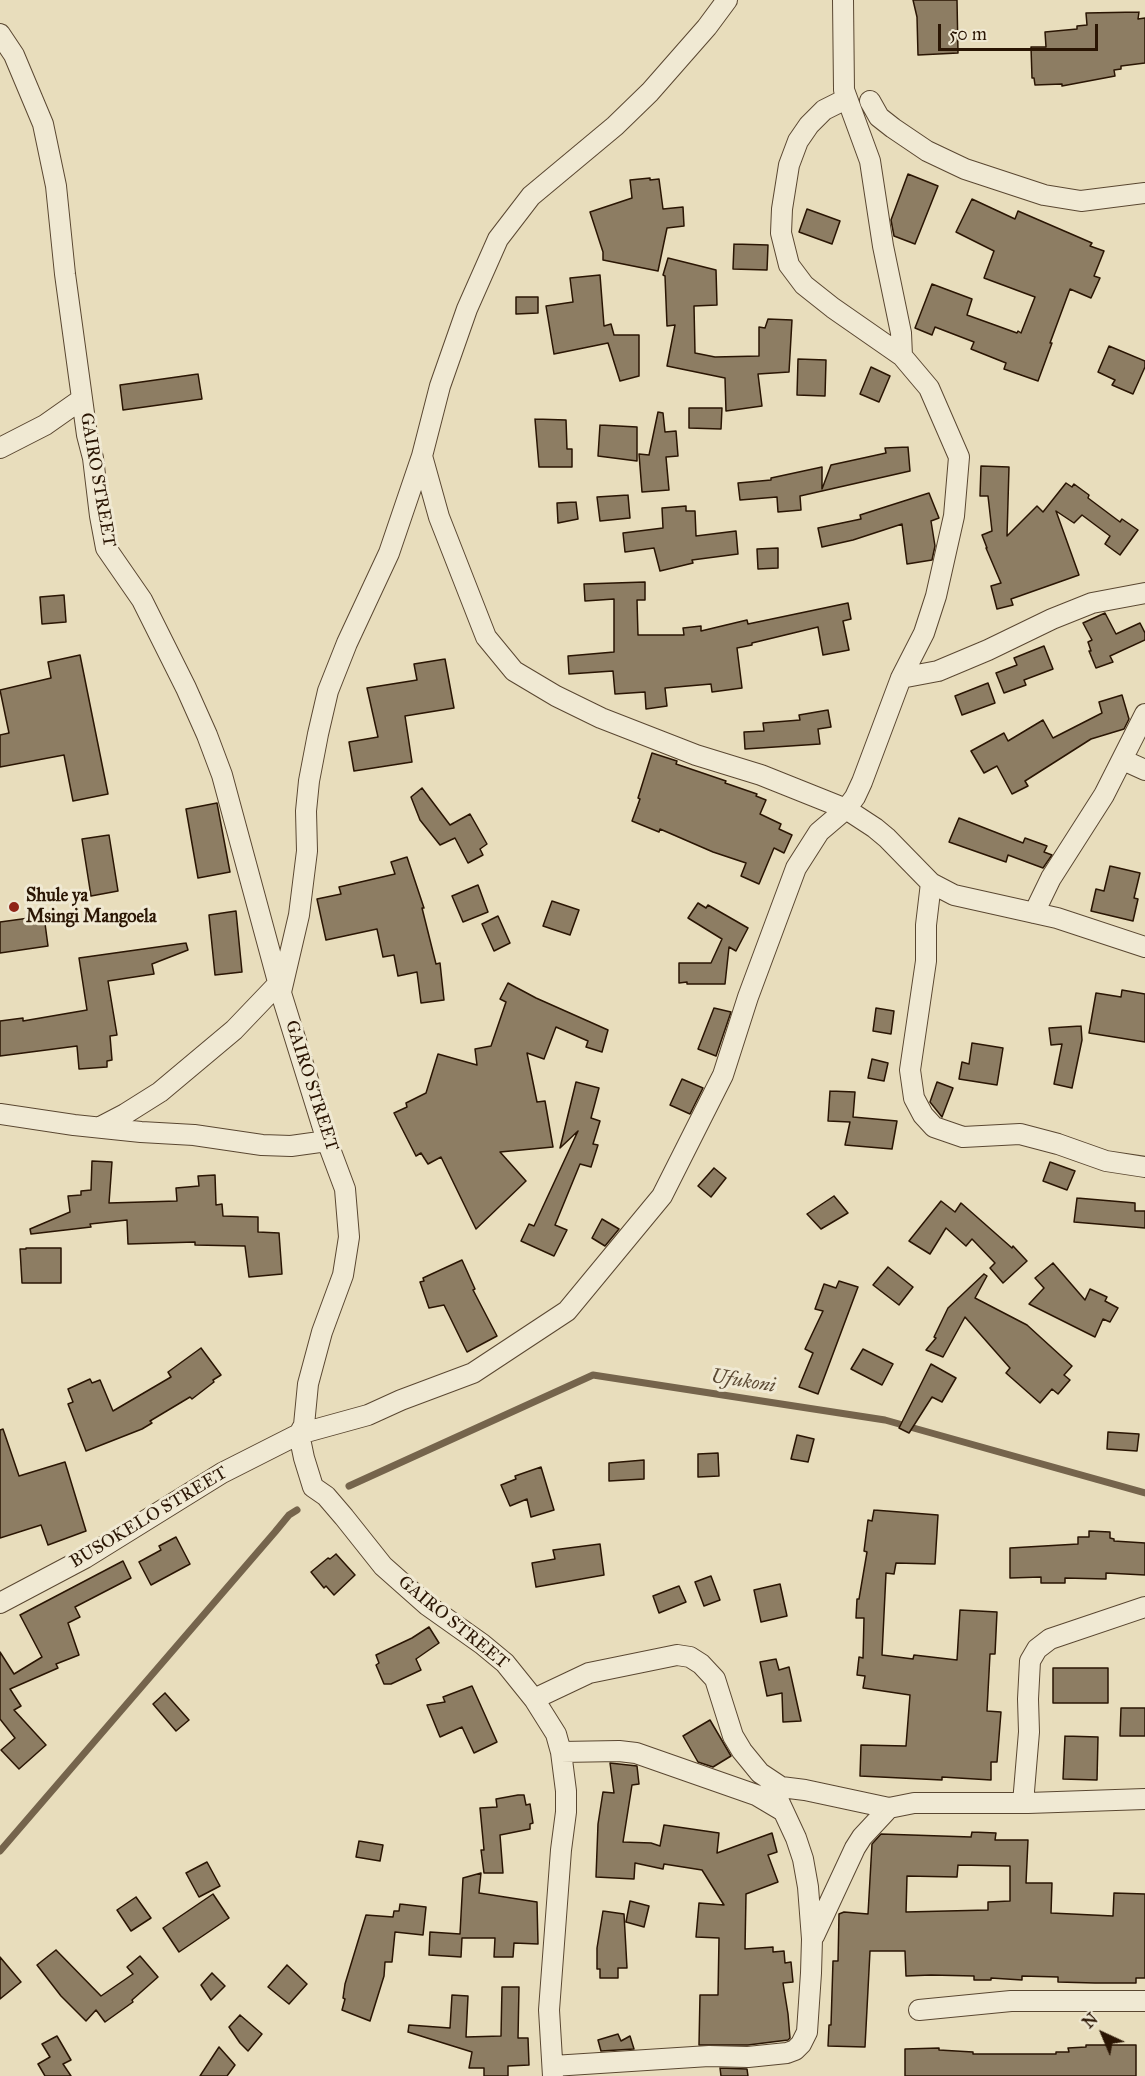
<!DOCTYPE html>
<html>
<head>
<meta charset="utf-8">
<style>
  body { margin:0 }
  #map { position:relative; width:1145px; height:2076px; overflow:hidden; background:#e8ddbc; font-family:"IM FELL Great Primer",serif }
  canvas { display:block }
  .north { position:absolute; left:1073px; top:2004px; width:60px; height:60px; -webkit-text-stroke:4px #f0e9d3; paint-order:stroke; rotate:316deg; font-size:16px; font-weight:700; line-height:24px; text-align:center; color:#2a1503 }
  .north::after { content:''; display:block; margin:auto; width:21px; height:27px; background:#2a1503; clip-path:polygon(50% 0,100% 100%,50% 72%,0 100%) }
  .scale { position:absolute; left:938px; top:24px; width:160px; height:27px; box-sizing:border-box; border:3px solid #2a1503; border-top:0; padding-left:8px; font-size:18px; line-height:21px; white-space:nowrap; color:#2a1503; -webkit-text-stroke:4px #f0e9d3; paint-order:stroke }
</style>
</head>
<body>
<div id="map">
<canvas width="1145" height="2076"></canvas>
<div class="north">N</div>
<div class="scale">50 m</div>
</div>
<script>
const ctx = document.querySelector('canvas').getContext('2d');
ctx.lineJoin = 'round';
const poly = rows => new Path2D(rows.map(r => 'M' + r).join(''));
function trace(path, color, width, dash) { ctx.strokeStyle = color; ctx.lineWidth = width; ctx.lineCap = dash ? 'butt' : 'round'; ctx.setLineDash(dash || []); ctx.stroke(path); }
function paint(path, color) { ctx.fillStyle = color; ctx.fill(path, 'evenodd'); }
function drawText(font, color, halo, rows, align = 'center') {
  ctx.font = font + ' "IM FELL Great Primer",serif'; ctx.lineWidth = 6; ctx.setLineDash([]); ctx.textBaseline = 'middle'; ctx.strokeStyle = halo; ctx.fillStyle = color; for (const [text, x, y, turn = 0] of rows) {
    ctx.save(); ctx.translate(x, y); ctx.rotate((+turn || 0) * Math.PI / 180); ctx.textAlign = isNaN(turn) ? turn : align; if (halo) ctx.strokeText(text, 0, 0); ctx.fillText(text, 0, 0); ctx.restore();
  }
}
trace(poly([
  [349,1486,593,1375,885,1420,1145,1493],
  [0,1851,275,1532,289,1515,297,1510]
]), '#75644c', 7);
const building = poly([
  [913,0,957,0,958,53,918,55,917,17,913,0],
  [1139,12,1138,19,1145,18,1145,63,1121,66,1121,69,1114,70,1115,76,1062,86,1062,84,1035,85,1034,78,1032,78,1031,47,1046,47,1045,32,1077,29,1077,26,1087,25,1086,13,1139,12],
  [908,174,938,186,915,244,894,236,891,220,908,174],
  [650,178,650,180,659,179,663,209,683,207,684,226,667,228,658,271,603,260,603,252,590,212,632,198,630,180,650,178],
  [972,199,1015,219,1018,211,1092,243,1090,246,1104,251,1094,276,1100,278,1091,298,1070,289,1050,343,1052,343,1038,381,1004,369,1006,363,971,349,974,342,935,327,932,335,915,328,932,284,972,299,967,315,1017,333,1018,331,1021,333,1035,297,984,278,994,251,956,232,972,199],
  [807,209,840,221,832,244,799,232,807,209],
  [734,244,768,245,767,270,733,269,734,244],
  [668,258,716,270,717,305,694,306,695,353,715,357,759,356,759,327,765,328,768,319,792,320,789,372,758,374,762,406,726,411,725,378,667,366,675,325,667,326,665,276,663,275,668,258],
  [600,275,604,326,611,324,614,335,639,335,639,376,620,381,608,343,554,354,546,306,573,302,570,278,600,275],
  [516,297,538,297,538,313,516,314,516,297],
  [1109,346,1145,361,1145,367,1133,394,1112,385,1115,380,1098,372,1109,346],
  [798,359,826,360,825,396,797,395,798,359],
  [871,367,890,376,879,402,860,394,871,367],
  [198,374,202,399,123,410,120,385,198,374],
  [689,408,722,408,721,429,689,428,689,408],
  [658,412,663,413,665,432,676,431,678,456,666,457,669,490,642,492,639,454,649,455,658,412],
  [535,419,566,420,567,449,572,449,572,467,539,467,535,419],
  [600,425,637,427,637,461,598,456,600,425],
  [908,447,910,471,800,496,801,510,778,512,777,497,740,500,738,483,771,480,771,478,822,467,822,489,831,465,886,453,885,448,908,447],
  [981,466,1009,467,1007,536,1037,506,1043,512,1066,483,1072,487,1074,484,1089,495,1088,498,1120,522,1122,519,1138,530,1120,555,1105,544,1110,536,1082,515,1074,523,1056,511,1079,575,1011,599,1013,605,997,609,991,586,1001,583,986,548,987,548,982,535,992,531,988,496,980,496,981,466],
  [929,493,939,518,931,521,935,546,932,560,907,564,902,524,853,540,822,547,818,528,861,519,860,515,929,493],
  [628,495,630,518,600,521,597,497,628,495],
  [576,502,578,519,558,523,557,503,576,502],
  [686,506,686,511,695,511,696,536,736,531,738,554,692,560,693,563,660,571,654,548,625,552,623,533,663,528,662,508,686,506],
  [778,548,778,568,758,569,757,549,778,548],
  [645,582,645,600,637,600,638,635,684,635,683,628,701,626,701,631,747,620,748,624,848,603,851,619,843,621,849,650,823,655,818,627,752,643,752,645,737,648,742,688,712,692,711,684,665,688,667,706,646,709,645,692,615,694,613,671,569,674,568,656,614,652,614,599,585,601,584,584,645,582],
  [64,595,66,622,42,624,40,597,64,595],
  [1105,613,1116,634,1140,623,1145,633,1145,640,1110,656,1113,662,1096,668,1089,651,1091,651,1088,642,1092,640,1083,623,1105,613],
  [1044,646,1053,669,1024,680,1026,685,1004,693,996,673,1017,665,1014,658,1044,646],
  [80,655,108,794,73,801,64,755,0,767,0,735,9,733,0,690,51,678,48,662,80,655],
  [445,659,454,708,405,716,412,762,354,771,349,742,378,737,367,688,417,680,414,664,445,659],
  [988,683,995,703,962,715,955,696,988,683],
  [1122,695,1129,719,1124,729,1091,739,1025,781,1028,786,1012,794,997,766,984,773,971,751,1004,733,1008,741,1043,720,1053,738,1102,713,1099,702,1122,695],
  [828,710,831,727,818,729,820,744,745,749,744,732,764,731,763,723,800,720,799,715,828,710],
  [652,753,677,761,676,764,726,781,725,783,757,794,756,796,766,800,760,814,781,824,779,829,792,835,784,853,774,848,759,884,741,876,746,863,713,852,660,829,659,832,632,821,640,799,638,798,652,753],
  [422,788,450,825,470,814,487,844,480,849,483,855,468,863,455,838,440,845,420,820,411,797,422,788],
  [217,803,230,872,198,878,186,809,217,803],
  [959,818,1023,843,1025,838,1047,846,1044,852,1052,855,1043,868,1008,855,1006,862,949,842,959,818],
  [109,835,118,891,91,896,82,839,109,835],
  [407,857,424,908,422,908,436,964,440,963,444,1000,421,1003,417,972,398,976,394,955,383,957,377,929,326,940,317,899,341,894,339,887,395,874,391,862,407,857],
  [1110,866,1140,873,1134,898,1138,899,1133,921,1091,911,1096,889,1104,891,1110,866],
  [478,885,488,912,463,922,452,896,478,885],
  [552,901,579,910,570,935,543,926,552,901],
  [698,903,706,908,708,905,748,928,736,951,729,947,725,984,687,984,687,982,679,983,679,963,711,963,722,939,688,918,698,903],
  [236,911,242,972,215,975,209,915,236,911],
  [44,916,48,946,0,953,0,922,44,916],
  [498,916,510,943,494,951,482,924,498,916],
  [186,943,188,950,152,964,154,974,108,981,117,1035,110,1036,112,1060,107,1061,107,1067,79,1069,77,1046,0,1056,0,1021,23,1018,23,1021,87,1010,79,958,186,943],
  [508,983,536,998,608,1030,602,1052,586,1047,588,1041,556,1027,544,1059,527,1053,537,1102,545,1101,553,1147,500,1152,526,1181,476,1229,441,1157,428,1164,421,1153,416,1156,394,1113,407,1107,406,1103,426,1093,438,1054,477,1065,475,1049,491,1046,506,1002,500,999,508,983],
  [1122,990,1145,994,1145,1042,1089,1033,1096,993,1121,997,1122,990],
  [714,1008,731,1012,716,1056,698,1049,714,1008],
  [876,1008,894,1011,891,1034,873,1031,876,1008],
  [1081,1026,1082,1040,1072,1088,1054,1084,1062,1044,1051,1045,1049,1028,1081,1026],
  [972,1043,1003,1048,997,1085,959,1079,962,1062,969,1064,972,1043],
  [872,1059,888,1063,884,1081,868,1078,872,1059],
  [682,1079,703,1088,690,1114,670,1105,682,1079],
  [576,1082,599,1088,591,1118,600,1121,593,1144,598,1145,591,1167,580,1164,555,1225,567,1230,554,1256,521,1241,529,1224,534,1226,578,1131,560,1148,576,1082],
  [937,1082,953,1088,942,1117,930,1102,937,1082],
  [830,1091,855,1092,853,1117,897,1121,892,1149,845,1145,850,1122,828,1121,830,1091],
  [92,1161,112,1162,109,1203,177,1201,176,1188,199,1186,198,1176,215,1175,216,1205,222,1204,223,1216,258,1217,258,1232,279,1233,282,1274,249,1277,245,1246,195,1245,195,1242,128,1244,127,1220,90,1224,91,1227,31,1234,30,1229,70,1212,68,1196,81,1195,81,1191,91,1190,92,1161],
  [1050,1162,1075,1171,1067,1190,1043,1181,1050,1162],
  [714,1168,726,1178,711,1197,698,1186,714,1168],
  [834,1196,848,1213,821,1229,807,1214,834,1196],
  [1077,1198,1135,1203,1135,1211,1145,1211,1145,1228,1074,1222,1077,1198],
  [941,1201,955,1212,961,1203,1012,1248,1013,1246,1027,1261,1003,1283,990,1268,995,1263,972,1239,966,1246,946,1228,930,1254,909,1241,941,1201],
  [602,1219,619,1229,605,1246,592,1238,602,1219],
  [26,1248,61,1248,61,1283,22,1283,20,1249,26,1249,26,1248],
  [462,1260,475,1289,473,1290,497,1336,467,1352,444,1305,429,1308,420,1282,424,1281,423,1278,462,1260],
  [1053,1263,1085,1300,1090,1289,1107,1297,1105,1301,1118,1308,1110,1322,1103,1319,1095,1337,1029,1304,1044,1288,1035,1278,1053,1263],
  [888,1267,913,1287,899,1305,873,1285,888,1267],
  [984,1274,987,1276,975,1298,1027,1325,1072,1366,1064,1375,1070,1380,1058,1394,1052,1389,1040,1403,1006,1373,1010,1368,965,1317,943,1357,926,1350,936,1338,934,1337,948,1308,984,1274],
  [839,1281,858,1287,818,1394,799,1387,813,1353,805,1349,823,1311,815,1309,824,1284,836,1288,839,1281],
  [201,1348,221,1375,213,1380,214,1382,192,1399,190,1397,150,1421,152,1423,142,1429,86,1451,68,1404,73,1402,68,1389,90,1379,92,1383,100,1380,113,1411,171,1377,168,1372,201,1348],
  [863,1349,893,1364,882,1385,851,1369,863,1349],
  [931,1364,956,1378,942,1402,932,1397,909,1433,899,1428,931,1364],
  [3,1429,19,1476,65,1462,86,1531,48,1545,41,1525,0,1538,0,1430,3,1429],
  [1108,1432,1139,1434,1137,1451,1107,1449,1108,1432],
  [797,1435,814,1439,808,1462,791,1459,797,1435],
  [718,1453,719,1476,698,1477,698,1454,718,1453],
  [644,1460,644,1479,609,1481,609,1463,644,1460],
  [541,1467,554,1510,531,1517,527,1499,510,1506,501,1485,516,1479,515,1476,541,1467],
  [874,1510,938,1515,935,1564,896,1563,894,1574,886,1573,882,1655,913,1659,914,1655,957,1660,960,1610,997,1612,995,1654,990,1654,987,1711,1001,1712,997,1762,991,1762,991,1780,942,1777,942,1780,860,1776,861,1745,906,1746,910,1695,863,1688,865,1676,857,1675,859,1657,863,1658,864,1618,856,1618,857,1599,859,1599,867,1552,864,1551,868,1520,872,1521,874,1510],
  [1089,1531,1110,1532,1110,1538,1114,1539,1114,1541,1145,1543,1145,1575,1106,1573,1106,1579,1065,1578,1065,1583,1041,1583,1041,1577,1010,1578,1010,1548,1078,1544,1078,1537,1089,1537,1089,1531],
  [176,1537,190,1564,151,1585,139,1562,161,1550,159,1546,176,1537],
  [600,1544,604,1575,536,1587,532,1563,555,1559,553,1550,600,1544],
  [336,1554,355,1575,334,1595,326,1586,324,1588,311,1572,328,1558,330,1559,336,1554],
  [123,1561,131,1578,75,1607,80,1617,68,1623,79,1655,56,1664,58,1668,10,1689,21,1706,14,1710,46,1745,19,1769,1,1750,15,1738,0,1719,0,1652,14,1674,42,1657,20,1615,123,1561],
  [711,1576,720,1600,704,1606,695,1582,711,1576],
  [780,1584,787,1616,761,1622,754,1590,780,1584],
  [679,1586,686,1602,659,1613,653,1596,679,1586],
  [429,1627,439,1643,416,1659,421,1670,391,1684,384,1684,376,1665,379,1663,376,1655,412,1638,429,1627],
  [776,1659,779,1670,789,1667,801,1721,783,1722,782,1693,767,1696,760,1662,776,1659],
  [1053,1668,1108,1668,1108,1703,1053,1703,1053,1668],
  [472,1686,497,1742,474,1753,462,1727,440,1737,427,1705,445,1702,443,1697,472,1686],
  [165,1693,189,1720,176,1731,153,1704,165,1693],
  [1121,1708,1145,1708,1145,1736,1120,1736,1121,1708],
  [710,1720,731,1756,713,1767,698,1762,683,1736,710,1720],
  [1065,1736,1098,1737,1097,1780,1063,1779,1065,1736],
  [610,1763,637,1766,639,1784,632,1785,623,1842,651,1843,660,1846,664,1825,719,1833,717,1853,772,1833,777,1852,768,1855,778,1882,746,1894,745,1949,773,1947,773,1952,784,1951,785,1963,791,1962,793,1982,783,1983,788,2014,790,2038,788,2040,748,2045,699,2045,700,1995,718,1995,719,1938,696,1937,699,1903,724,1905,702,1870,664,1864,663,1869,635,1863,634,1879,596,1877,598,1824,603,1792,614,1793,610,1763],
  [518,1795,524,1795,526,1805,530,1804,533,1823,530,1824,530,1829,500,1835,503,1873,484,1873,481,1850,484,1850,480,1808,497,1807,496,1799,518,1795],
  [972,1832,996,1833,995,1840,1028,1840,1026,1883,1052,1883,1051,1913,1113,1916,1114,1893,1145,1894,1145,1978,1136,1978,1136,1983,1095,1983,1058,1982,1058,1977,1022,1976,1022,1980,991,1978,991,1980,974,1980,974,1976,931,1975,906,1976,905,1951,870,1951,865,2047,828,2046,829,2025,831,2025,833,1961,838,1961,839,1914,844,1912,868,1914,872,1844,881,1834,971,1837,972,1832],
  [958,1865,1010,1866,1010,1901,988,1902,988,1910,906,1912,907,1876,957,1877,958,1865],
  [359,1841,383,1845,380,1861,356,1857,359,1841],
  [207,1862,220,1886,199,1897,186,1873,207,1862],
  [481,1873,479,1893,537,1902,538,1944,514,1943,513,1957,494,1957,495,1938,462,1938,461,1957,429,1955,430,1932,460,1934,463,1878,481,1873],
  [213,1894,229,1918,179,1952,163,1928,213,1894],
  [136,1897,151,1918,131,1931,117,1910,136,1897],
  [630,1901,649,1906,644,1927,626,1922,630,1901],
  [400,1904,426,1907,423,1935,395,1932,392,1962,385,1962,384,1976,370,2021,342,2010,345,1999,343,1998,345,1984,366,1915,393,1917,394,1911,399,1911,400,1904],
  [603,1911,624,1914,627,1968,618,1968,618,1978,600,1978,600,1969,597,1969,597,1948,603,1911],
  [56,1950,101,1996,133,1974,127,1967,140,1956,158,1977,132,2000,133,2002,105,2022,96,2010,86,2021,61,1996,37,1965,56,1950],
  [0,1957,21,1982,0,1999,0,1957],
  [287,1965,307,1984,289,2004,268,1987,287,1965],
  [212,1973,225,1986,211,2000,201,1985,212,1973],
  [502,1987,519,1987,518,2038,528,2038,529,2065,508,2066,508,2076,484,2076,484,2068,469,2068,472,2052,408,2032,409,2025,450,2028,452,1995,468,1996,466,2037,501,2036,502,1987],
  [240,2015,262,2034,248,2051,240,2043,229,2027,240,2015],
  [618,2034,621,2041,630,2036,634,2049,601,2051,598,2040,618,2034],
  [57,2036,71,2060,63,2064,71,2076,45,2076,38,2064,50,2057,42,2044,57,2036],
  [1086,2045,1136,2045,1136,2076,905,2076,905,2049,939,2048,939,2050,973,2052,973,2054,1056,2054,1056,2052,1069,2052,1068,2048,1086,2047,1086,2045],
  [219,2047,235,2065,227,2076,200,2076,219,2047],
  [720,2068,747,2069,748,2076,721,2076,720,2068]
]);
paint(building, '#8d7d63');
trace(building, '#2a1503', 1.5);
const street = poly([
  [843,0,844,90,870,161,883,246,901,333,902,356],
  [0,34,14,55,43,124,56,186,65,274,87,435,93,458,100,516,106,548,142,600,186,688,207,735,222,775,281,993,327,1141,345,1189,349,1237,343,1275,322,1332,308,1384,304,1425,299,1434,304,1458,313,1487,326,1496,344,1517,383,1566,427,1605,482,1644,505,1663,534,1699,556,1734,561,1752,566,1791,566,1812,561,1850,549,2010,553,2076],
  [870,101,879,117,893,128,927,151,965,169,1044,195,1081,201,1145,193],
  [0,448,45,425,82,399],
  [422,456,439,517,486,637,514,671,556,696,601,718,696,755,761,775,846,809,875,828,887,838,931,883,954,895,1057,918,1145,947],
  [901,678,938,671,988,650,1052,619,1092,603,1145,593],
  [1123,760,1145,770],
  [931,883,926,925,926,961,910,1070,914,1098,923,1115,934,1127,963,1137,1020,1134,1058,1144,1106,1161,1145,1167],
  [1034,913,1051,878,1104,795,1145,714],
  [281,992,299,915,307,851,306,811,309,781,318,734,328,691,347,643,389,553,422,456,440,386,467,309,498,239,531,196,615,126,650,92,707,27,727,0],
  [0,1114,74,1125,141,1132,194,1135,262,1145,291,1146,327,1141],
  [100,1127,125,1114,160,1092,234,1030,278,984],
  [0,1603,85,1558,222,1473,299,1434,368,1415,401,1400,473,1373,567,1311,662,1196,723,1075,748,997,796,868,819,832,846,809,855,797,862,782,901,678,924,633,936,596,954,516,959,457,929,388,902,356,833,308,804,285,789,265,781,233,782,209,789,165,798,141,809,125,824,110,846,99],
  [534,1699,589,1673,677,1655,690,1657,701,1664,715,1679,733,1736,742,1751,760,1773,781,1787,805,1790,889,1808,914,1803,1028,1803,1145,1799],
  [561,1752,619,1751,636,1753,756,1795,783,1811],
  [1023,1803,1029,1732,1028,1699,1030,1661,1037,1649,1050,1639,1145,1607],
  [814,1936,855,1848,862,1837,889,1808],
  [919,2010,1011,2001,1145,2001],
  [553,2066,709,2056,748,2057,787,2053,795,2050,801,2044,807,2032,811,1973,812,1939,808,1887,803,1859,796,1838,769,1780]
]);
trace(street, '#5a4731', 22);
trace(street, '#f0e9d3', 20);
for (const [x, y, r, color] of [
  [14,907,6,"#8f2418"]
]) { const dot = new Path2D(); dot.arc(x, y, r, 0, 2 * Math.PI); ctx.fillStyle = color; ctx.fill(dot); trace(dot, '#f0e9d3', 2); }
drawText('18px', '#2a1503', '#f0e9d3', [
  ["GAIRO STREET",97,480,80],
  ["GAIRO STREET",311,1086,72],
  ["BUSOKELO STREET",149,1518,-31],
  ["GAIRO STREET",453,1623,39]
]);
drawText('bold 18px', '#2a1503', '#f0e9d3', [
  ["Shule ya",26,897],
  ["Msingi Mangoela",26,918]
], 'left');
drawText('italic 20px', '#5c4a34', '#f0e9d3', [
  ["Ufukoni",743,1382,9]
]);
</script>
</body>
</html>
